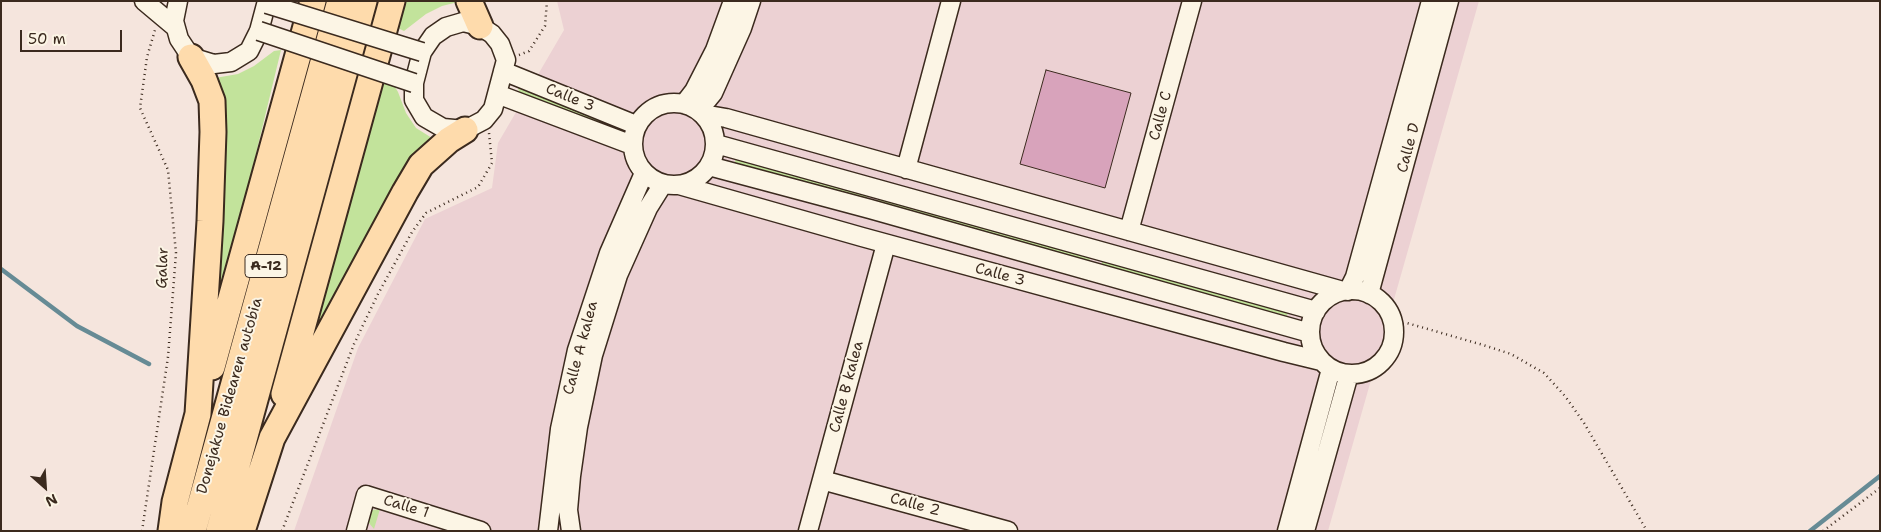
<!DOCTYPE html>
<html>
<head>
<meta charset="utf-8">
<style>
  body { margin:0 }
  #map { position:relative; width:1881px; height:532px; overflow:hidden; background:#f5e5dd; font-family:"Shantell Sans",sans-serif }
  canvas { display:block }
  .frame { position:absolute; inset:0; border:2px solid #3b2a1e; pointer-events:none }
  .north { position:absolute; left:20px; top:462px; width:50px; height:50px; -webkit-text-stroke:4px #fcf5e5; paint-order:stroke; rotate:154deg; font-size:14px; font-weight:700; line-height:20px; text-align:center; color:#3b2a1e }
  .north::after { content:''; display:block; margin:auto; width:18px; height:22px; background:#3b2a1e; clip-path:polygon(50% 0,100% 100%,50% 72%,0 100%) }
  .scale { position:absolute; left:20px; top:30px; width:102px; height:22px; box-sizing:border-box; border:2px solid #3b2a1e; border-top:0; padding-left:6px; font-size:15px; line-height:18px; white-space:nowrap; color:#3b2a1e; -webkit-text-stroke:4px #fcf5e5; paint-order:stroke }
</style>
</head>
<body>
<div id="map">
<canvas width="1881" height="532"></canvas>
<div class="frame"></div>
<div class="north">N</div>
<div class="scale">50 m</div>
</div>
<script>
const ctx = document.querySelector('canvas').getContext('2d');
ctx.lineJoin = 'round';
function paint(path, color) { ctx.fillStyle = color; ctx.fill(path, 'evenodd'); }
const poly = rows => new Path2D(rows.map(r => 'M' + r).join(''));
function trace(path, color, width, dash) { ctx.strokeStyle = color; ctx.lineWidth = width; ctx.lineCap = dash ? 'butt' : 'round'; ctx.setLineDash(dash || []); ctx.stroke(path); }
function drawText(font, color, halo, rows, align = 'center') {
  ctx.font = font + ' "Shantell Sans",sans-serif'; ctx.lineWidth = 4; ctx.setLineDash([]); ctx.textBaseline = 'middle'; ctx.strokeStyle = halo; ctx.fillStyle = color; for (const [text, x, y, turn = 0] of rows) {
    ctx.save(); ctx.translate(x, y); ctx.rotate((+turn || 0) * Math.PI / 180); ctx.textAlign = isNaN(turn) ? turn : align; if (halo) ctx.strokeText(text, 0, 0); ctx.fillText(text, 0, 0); ctx.restore();
  }
}
paint(poly([
  [557,1,1479,1,1328,531,294,531,358,348,425,219,492,188,498,143,564,30]
]), '#ecd1d3');
paint(poly([
  [404,1,457,1,458,2,442,6,426,14,404,31,398,28],
  [281,50,211,340,215,78,238,74,254,66,274,51],
  [386,76,392,82,398,92,406,113,416,128,432,138,418,150,300,363],
  [522,87,604,122,602,127,519,92,518,88],
  [736,158,868,195,866,201,734,164],
  [879,197,1091,255,1089,262,877,204],
  [1103,259,1289,309,1287,316,1101,266],
  [380,509,374,529,369,523,368,516,372,510]
]), '#c2e39b');
trace(poly([
  [1,269,77,326,149,364],
  [1810,531,1880,476]
]), '#668b95', 4.5);
const building = poly([
  [1046,70,1131,93,1105,188,1020,164,1046,70]
]);
paint(building, '#d8a3bb');
trace(building, '#3b2a1e', 1);
const minor = poly([
  [144,1,175,27],
  [178,1,174,21,179,39,191,57,214,64,231,62,249,51,259,31,267,1],
  [463,22,480,26,492,34,500,44,506,60,493,109,484,120,465,130,443,128,424,117,414,100,414,83,422,52,433,36,446,27,463,22],
  [503,71,636,125],
  [497,94,632,145],
  '633 144a41 41 0 1 1 82 0a41 41 0 1 1-82 0Z',
  [684,104,694,91,715,50,733,1],
  [699,110,713,93,742,28,751,1],
  [703,114,726,118,1343,291],
  [716,144,1316,311],
  [709,166,870,209,1310,333],
  [906,169,951,1],
  [679,185,862,237,1284,352,1321,361],
  [1129,231,1192,1],
  '1310 332a42 42 0 1 1 84 0a42 42 0 1 1-84 0Z',
  [1348,291,1355,277,1431,1],
  [1369,294,1449,1],
  [822,480,1008,531],
  [356,531,366,495,481,531],
  [548,531,560,429,577,350,609,253,644,173],
  [571,531,568,510,571,476,578,427,593,355,618,275,648,208,663,184],
  [808,531,886,244],
  [1287,531,1331,369],
  [1305,531,1349,374]
]);
const highway = poly([
  [469,1,480,26],
  [212,367,313,1],
  [284,394,392,1],
  [171,531,175,502,198,414,210,221,213,132,212,101,204,80,191,57],
  [193,531,340,1],
  [219,531,364,1],
  [242,531,272,438,405,192,421,165,449,140,465,130]
]);
trace(minor, '#3b2a1e', 21);
trace(highway, '#3b2a1e', 29);
trace(poly([
  [519,55,529,51,545,26,547,1],
  [1393,326,1407,323,1483,345,1511,354,1544,373,1565,396,1584,423,1647,531],
  [142,531,168,357,176,253,168,170,140,108,147,57,155,30],
  [282,531,354,344,378,294,412,232,426,213,478,187,492,163,489,133],
  [1823,531,1880,488]
]), '#3b2a1e', 2.5, [1, 4]);
trace(minor, '#fcf5e5', 18);
trace(highway, '#fedbac', 25);
const minorBridge = poly([
  [267,4,422,52],
  [259,31,414,83]
]);
trace(minorBridge, '#3b2a1e', 21, []);
trace(minorBridge, '#fcf5e5', 18);
for (const [x, y, w] of [
  [266,266,42]
]) { const box = new Path2D(); box.roundRect(x - w / 2, y - 11.5, w, 23, 4); ctx.fillStyle = '#fcf5e5'; ctx.fill(box); trace(box, '#3b2a1e', 1); }
drawText('bold 14px', '#3b2a1e', null, [
  ["A-12",266,266]
]);
drawText('15px', '#3b2a1e', '#fcf5e5', [
  ["Calle 3",570,98,22],
  ["Calle C",1161,116,-75],
  ["Calle D",1409,148,-75],
  ["Galar",163,268,-88],
  ["Calle 3",1000,275,15],
  ["Calle A kalea",581,348,-75],
  ["Calle B kalea",847,387,-75],
  ["Donejakue Bidearen autobia",230,396,-74],
  ["Calle 2",915,505,15],
  ["Calle 1",406,507,17]
]);
</script>
</body>
</html>
